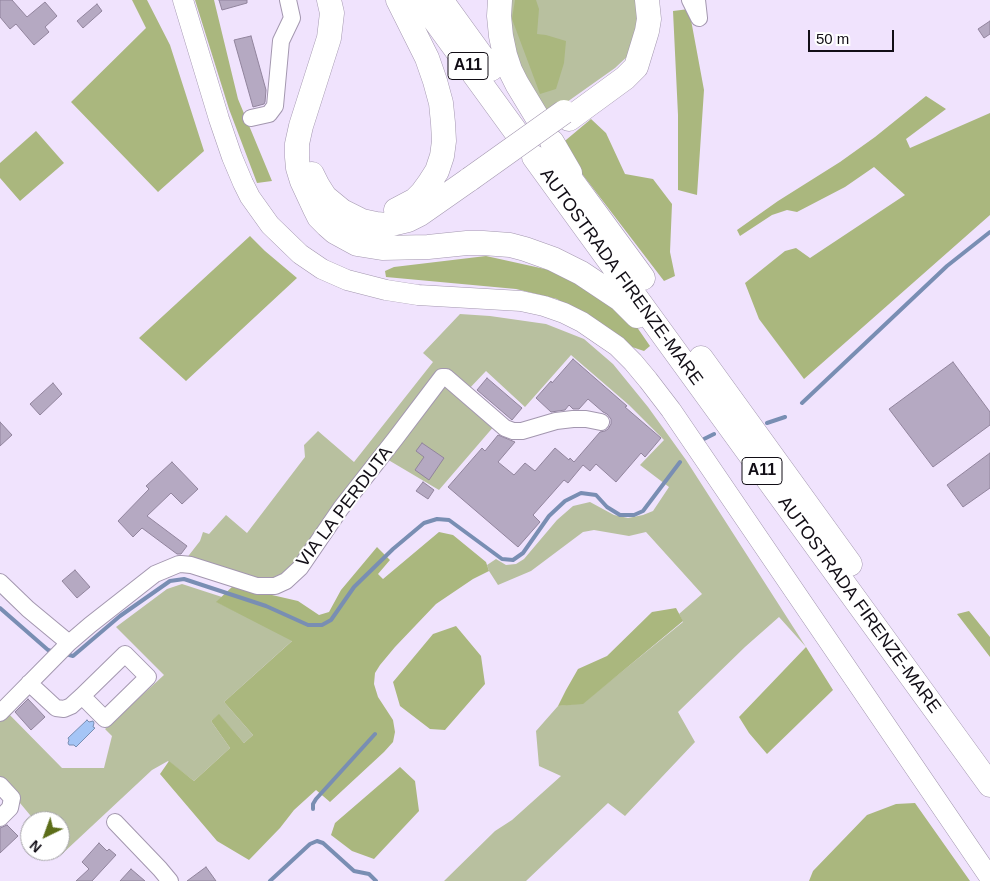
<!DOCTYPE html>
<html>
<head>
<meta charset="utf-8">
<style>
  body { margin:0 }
  #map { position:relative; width:990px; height:881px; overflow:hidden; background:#f0e3fd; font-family:Helvetica,sans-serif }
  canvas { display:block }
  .north { position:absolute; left:20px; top:811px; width:50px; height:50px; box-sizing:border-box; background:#fff; border:1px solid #a09fa2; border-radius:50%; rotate:222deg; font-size:14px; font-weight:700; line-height:20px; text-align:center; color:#120e16 }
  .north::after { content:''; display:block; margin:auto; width:18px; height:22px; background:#5c6d19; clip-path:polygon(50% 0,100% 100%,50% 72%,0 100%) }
  .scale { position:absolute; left:808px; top:30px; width:86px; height:22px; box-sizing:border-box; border:2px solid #120e16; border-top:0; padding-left:6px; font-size:15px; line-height:18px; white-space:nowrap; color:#120e16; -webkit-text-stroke:4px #fff; paint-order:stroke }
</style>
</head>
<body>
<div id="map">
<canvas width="990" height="881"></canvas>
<div class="north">N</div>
<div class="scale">50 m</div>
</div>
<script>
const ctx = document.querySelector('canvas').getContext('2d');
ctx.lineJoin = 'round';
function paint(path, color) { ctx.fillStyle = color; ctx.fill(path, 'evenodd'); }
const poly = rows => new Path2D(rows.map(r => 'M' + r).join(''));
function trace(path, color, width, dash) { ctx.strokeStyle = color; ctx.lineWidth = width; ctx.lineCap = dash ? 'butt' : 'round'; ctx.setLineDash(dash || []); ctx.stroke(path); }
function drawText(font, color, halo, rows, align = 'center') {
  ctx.font = font + ' Helvetica,sans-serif'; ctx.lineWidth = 4; ctx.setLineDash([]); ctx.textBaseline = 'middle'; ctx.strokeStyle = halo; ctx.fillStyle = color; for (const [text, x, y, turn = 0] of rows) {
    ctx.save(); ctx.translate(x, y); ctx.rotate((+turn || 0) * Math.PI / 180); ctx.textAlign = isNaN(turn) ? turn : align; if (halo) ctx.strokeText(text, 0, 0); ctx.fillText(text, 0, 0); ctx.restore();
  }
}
paint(poly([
  [505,0,642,0,631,53,615,68,543,119,517,75],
  [460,314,490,316,546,324,584,339,613,364,648,407,686,460,806,647,779,617,745,647,678,712,695,742,625,816,608,803,526,881,444,881,495,831,512,820,561,776,539,766,536,731,558,706,583,703,683,622,679,614,702,594,646,532,629,536,594,530,583,532,531,571,498,585,489,571,487,565,496,559,506,565,516,564,524,559,557,520,573,506,590,502,614,515,628,518,643,515,653,511,669,487,640,465,664,440,629,405,571,355,525,407,486,371,467,391,442,369,291,571,270,582,186,559,200,541,203,532,209,534,226,515,247,533,305,457,304,445,318,431,354,462,433,362,423,353],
  [441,388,446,388,495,425,439,490,385,458],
  [182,584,222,597,217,602,293,640,224,702,253,735,244,743,219,715,211,721,230,748,194,781,168,761,152,770,62,854,60,851,60,821,35,821,0,779,0,705,62,768,104,768,112,736,105,729,164,675,116,627,167,589]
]), '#b8c09f');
paint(poly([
  [132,0,147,0,170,45,204,151,158,192,71,102,146,28],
  [195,0,214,0,238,99,272,181,257,183,229,109],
  [515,0,536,0,539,9,537,34,546,35,566,41,564,63,556,89,540,94,512,19],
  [689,9,704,90,697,195,678,190,678,115,673,11],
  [926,96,946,109,906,139,910,148,990,113,990,215,804,379,759,319,745,283,785,251,796,248,810,258,905,195,874,167,845,187,797,212,787,210,772,215,740,236,737,230,778,201,840,162,875,137],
  [591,119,606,133,625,174,653,179,672,204,670,252,675,276,664,281,560,145],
  [36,131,64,163,20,201,0,178,0,163],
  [250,236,265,251,297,278,186,381,139,338],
  [486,256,554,271,597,291,632,320,650,346,644,351,629,346,557,299,516,289,386,277,385,271,394,267],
  [439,532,453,535,486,562,489,571,473,579,436,604,395,647,380,665,375,673,374,684,378,697,393,720,395,732,393,742,384,752,330,802,316,790,294,810,280,828,249,860,217,841,160,774,169,761,194,781,230,748,211,721,219,714,244,743,253,735,224,702,292,641,216,602,233,586,298,601,319,615,329,612,341,590,377,547,390,560,378,574,383,579],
  [676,608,683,621,583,704,558,706,566,690,578,669,607,656,652,612],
  [969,611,990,637,990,657,957,614],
  [456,626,481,656,485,684,445,730,430,729,400,706,393,682,433,634],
  [806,647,833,690,767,754,749,733,739,717],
  [400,767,415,781,419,811,374,859,352,851,331,835,335,823],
  [915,803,970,881,809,881,813,871,867,815,896,804]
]), '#aab77e');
const water = poly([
  [87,720,89,722,93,721,94,723,93,727,95,728,76,747,74,745,69,745,68,743,69,740,68,738,87,720]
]);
paint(water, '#a5c5f6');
trace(water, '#798eb3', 1);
trace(poly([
  [802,403,947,266,990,232],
  [767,423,785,417],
  [704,439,714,434],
  [0,608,48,650,54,652],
  [66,654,73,656,120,616,170,581,184,579,266,606,308,625,322,625,331,620,354,587,393,549,424,523,437,519,449,520,502,559,513,560,523,553,549,516,565,501,581,493,596,495,607,507,620,515,634,515,643,511,680,462],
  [313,809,313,804,316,799,375,734],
  [270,881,310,844,317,841,323,843,354,871,369,874,376,881]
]), '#798eb3', 4);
const building = poly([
  [0,0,12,0,27,17,45,2,57,16,45,27,49,32,34,45,16,24,10,29,0,17,0,0],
  [219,0,247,0,247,3,222,10,219,0],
  [97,4,102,11,83,28,77,21,97,4],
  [990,21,990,34,984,38,978,29,990,21],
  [251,36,266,90,265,102,264,104,253,107,234,40,251,36],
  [573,359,627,406,625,407,661,438,645,457,641,453,616,482,596,464,590,471,583,465,568,483,564,480,533,515,540,522,518,547,448,487,482,448,485,451,498,435,515,442,498,462,514,475,525,463,535,471,555,448,569,460,570,458,574,462,600,432,605,431,608,429,611,424,611,419,607,414,603,412,588,399,579,409,573,409,569,405,565,410,551,412,536,398,551,381,552,383,573,359],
  [953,362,990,412,990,425,933,467,889,409,953,362],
  [487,378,522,408,512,420,477,390,487,378],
  [53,383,62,394,40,415,30,404,53,383],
  [0,422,12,435,0,446,0,422],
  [422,443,444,458,429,480,415,470,424,457,416,451,422,443],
  [990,453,990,488,963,507,947,485,990,453],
  [172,462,198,489,182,504,171,493,147,516,187,546,181,554,177,554,142,528,133,537,118,521,149,489,146,486,172,462],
  [423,482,434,490,428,499,416,491,423,482],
  [75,570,90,587,77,598,62,581,75,570],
  [28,699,45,717,31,730,15,712,28,699],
  [7,825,18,836,0,853,0,828,7,825],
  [99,843,107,851,109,849,116,855,92,881,76,881,89,869,82,862,99,843],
  [206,867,216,881,187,881,206,867],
  [131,869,145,881,120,881,131,869]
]);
paint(building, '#b5a9c2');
trace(building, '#91849d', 1);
const minor = poly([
  [690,0,699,18,697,0],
  [251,118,269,114,275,106,281,41,292,18,288,0],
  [0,582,28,609,69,643],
  [29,683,56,708,64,709,71,706,82,696,125,654,148,677,105,719,82,696],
  [0,713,69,643,90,625,155,574,179,564,181,564,191,565,257,586,275,586,286,581,300,568,341,508,395,439,442,377,446,377,505,428,513,431,522,431,556,421,573,419,586,419,601,422],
  [0,785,12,798,10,808,0,818],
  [115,822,160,869,170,881]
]);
const major = poly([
  [183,0,219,119,232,157,243,183,250,197,270,225,300,254,322,269,347,280,386,290,418,295,521,301,544,306,564,313,582,322,617,346,633,362,648,380,671,410,990,878]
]);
const highway = poly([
  [329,0,332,13,329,38,301,126,297,144,297,157,298,168,302,181,315,209,319,217,327,225,335,232,357,244,382,248,428,247,467,243,483,243,510,245,525,249,553,259,581,273,620,299,637,316],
  [420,0,516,132],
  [441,0,491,69],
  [500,0,499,16,501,36,505,55,510,70,517,84,537,117],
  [569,119,625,78,636,67,647,31,649,19,647,0],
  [552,142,570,173],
  [534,157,990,785],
  [558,162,643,278],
  [312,174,318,186,325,197,342,211,362,221,376,224,387,225,408,220,420,214,470,179],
  [396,210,415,200,422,193,430,182,437,171,442,156,444,141,443,123,441,103,435,81,427,58,398,0],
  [701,358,850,564]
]);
trace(minor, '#a397af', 18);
trace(major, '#a397af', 21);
trace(highway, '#a397af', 25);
trace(minor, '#fff', 16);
trace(major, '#fff', 20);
trace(highway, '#fff', 24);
const highwayBridge = poly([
  [470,179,564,112]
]);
trace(highwayBridge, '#a397af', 25, []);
trace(highwayBridge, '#fff', 24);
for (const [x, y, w] of [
  [468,66,40],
  [762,471,40]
]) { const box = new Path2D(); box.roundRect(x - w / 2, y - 13.5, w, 27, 4); ctx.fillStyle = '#fff'; ctx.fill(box); trace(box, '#120e16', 1); }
drawText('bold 16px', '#120e16', null, [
  ["A11",468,66],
  ["A11",762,471]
]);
drawText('18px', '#120e16', '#fff', [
  ["AUTOSTRADA FIRENZE-MARE",621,277,54],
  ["VIA LA PERDUTA",345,507,-53],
  ["AUTOSTRADA FIRENZE-MARE",859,605,54]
]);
</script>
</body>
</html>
